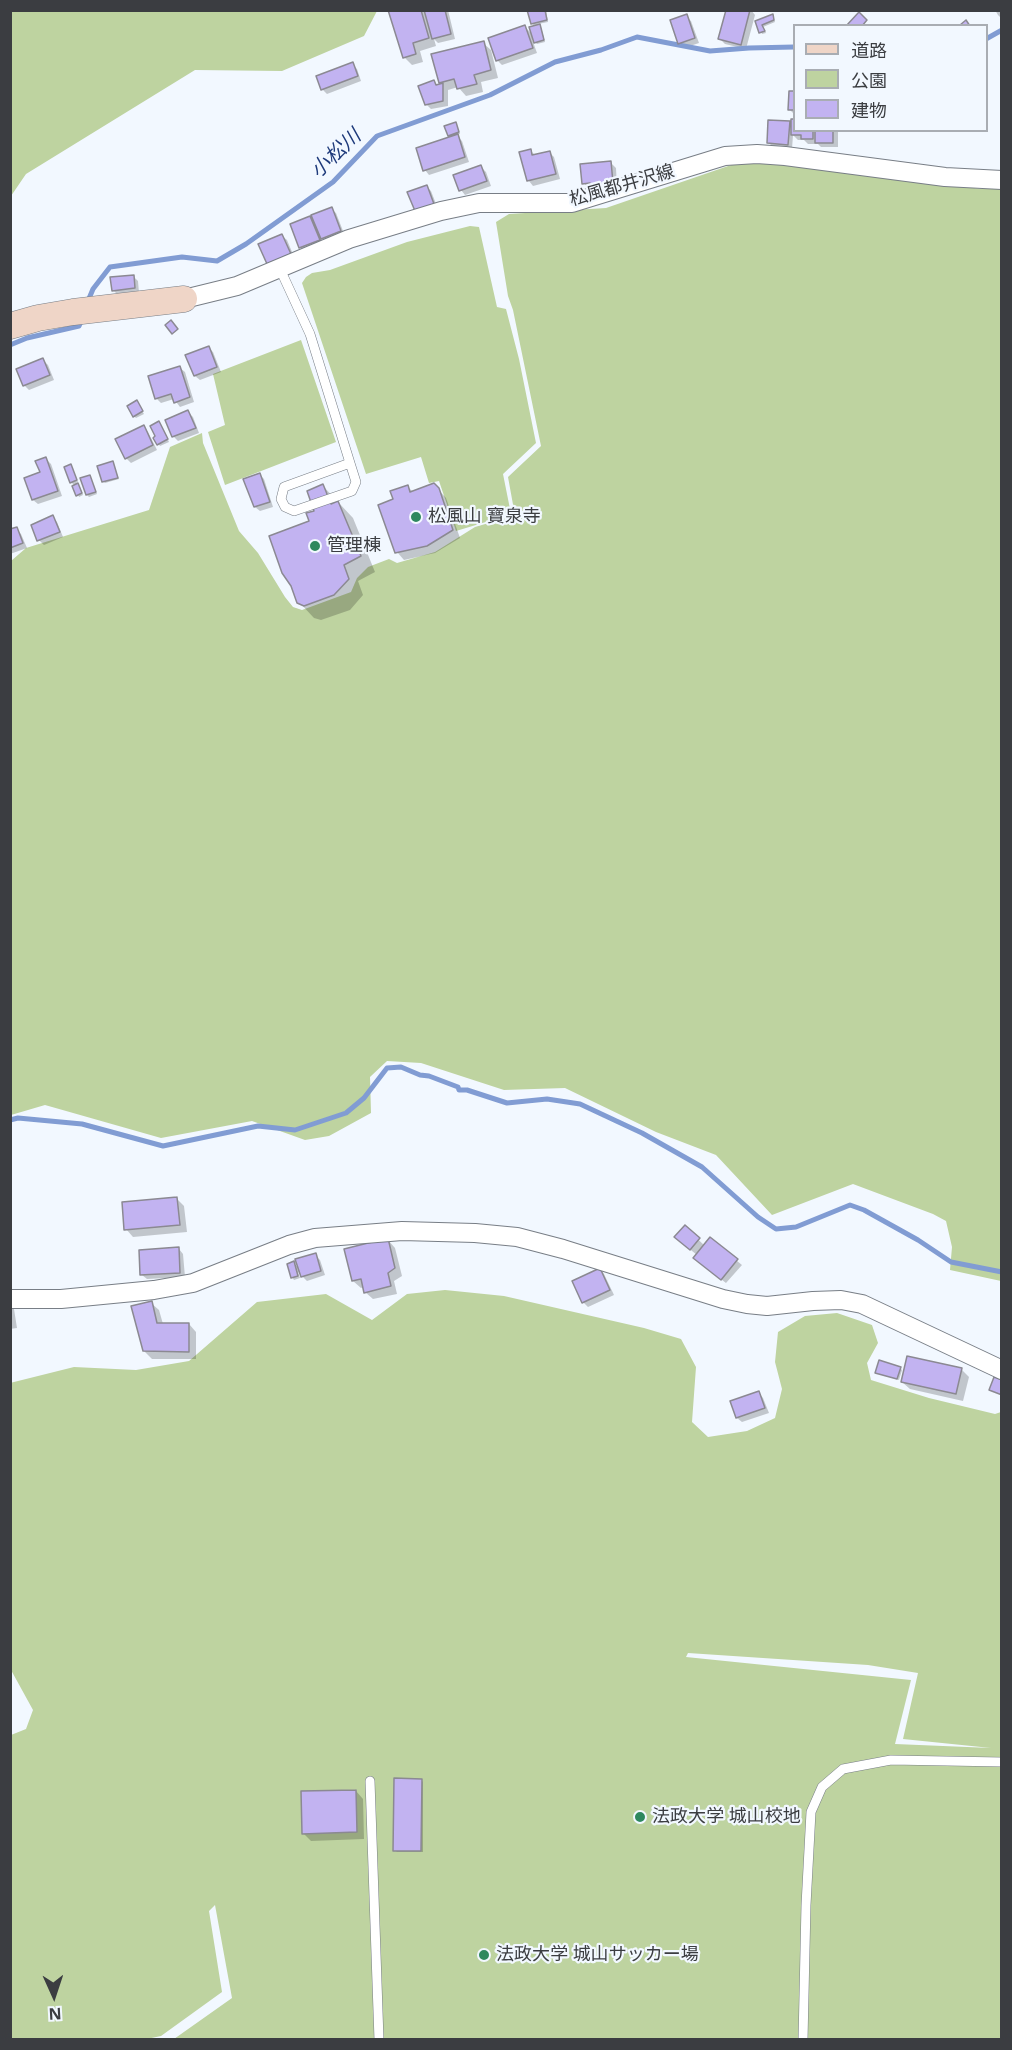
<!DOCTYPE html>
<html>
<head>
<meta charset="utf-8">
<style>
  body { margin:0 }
  #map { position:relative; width:1012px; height:2050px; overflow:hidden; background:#f2f8ff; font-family:"Noto Sans","Noto Sans JP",sans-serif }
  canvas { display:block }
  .frame { position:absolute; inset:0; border:12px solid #3b3d41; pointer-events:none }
  .legend { position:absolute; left:793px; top:24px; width:195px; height:108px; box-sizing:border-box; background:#f2f8ff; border:2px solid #a9adb3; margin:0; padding:8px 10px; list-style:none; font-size:18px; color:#3b3d41 }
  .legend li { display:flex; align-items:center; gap:12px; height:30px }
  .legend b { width:30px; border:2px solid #a9adb3 }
  .north { position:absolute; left:24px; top:1966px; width:60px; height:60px; -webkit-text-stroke:4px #f2f8ff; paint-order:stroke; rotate:177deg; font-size:16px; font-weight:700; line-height:24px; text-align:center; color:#3b3d41 }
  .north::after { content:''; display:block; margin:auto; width:21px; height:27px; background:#3b3d41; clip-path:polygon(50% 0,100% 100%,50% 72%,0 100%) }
</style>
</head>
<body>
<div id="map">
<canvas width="1012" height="2050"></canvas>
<div class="frame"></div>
<ul class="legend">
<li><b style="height:8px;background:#efd5c7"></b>道路</li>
<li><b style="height:16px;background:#bed3a0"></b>公園</li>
<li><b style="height:16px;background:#c2b3f1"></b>建物</li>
</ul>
<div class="north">N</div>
</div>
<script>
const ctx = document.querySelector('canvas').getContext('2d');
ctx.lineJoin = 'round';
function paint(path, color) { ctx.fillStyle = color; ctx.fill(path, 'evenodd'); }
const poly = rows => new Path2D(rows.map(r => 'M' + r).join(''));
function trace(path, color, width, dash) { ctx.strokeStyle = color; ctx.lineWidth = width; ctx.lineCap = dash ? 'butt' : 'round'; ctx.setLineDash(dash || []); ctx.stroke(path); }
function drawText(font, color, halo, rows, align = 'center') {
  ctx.font = font + ' "Noto Sans","Noto Sans JP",sans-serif'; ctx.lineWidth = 4.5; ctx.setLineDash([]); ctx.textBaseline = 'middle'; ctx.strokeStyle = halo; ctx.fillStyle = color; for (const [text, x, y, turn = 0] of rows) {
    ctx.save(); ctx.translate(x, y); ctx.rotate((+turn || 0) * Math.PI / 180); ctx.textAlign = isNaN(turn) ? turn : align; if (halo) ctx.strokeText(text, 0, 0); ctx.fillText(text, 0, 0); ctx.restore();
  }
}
paint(poly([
  [11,10,377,10,377,11,364,36,282,71,195,70,26,174,11,196],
  [734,164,783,164,982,189,1001,189,1001,1281,950,1270,952,1247,946,1221,933,1214,853,1184,772,1215,716,1155,656,1132,565,1088,504,1090,421,1063,387,1061,370,1077,371,1113,329,1136,305,1140,252,1121,161,1138,45,1105,11,1115,11,561,26,548,149,510,170,447,202,433,203,443,239,531,258,553,285,597,293,607,302,610,351,592,357,578,368,567,389,559,397,563,435,552,475,527,499,520,514,510,508,477,541,446,513,310,508,296,496,222,509,214,606,208],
  [470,226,479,227,497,307,506,309,519,359,536,443,503,474,510,509,499,518,456,531,439,481,429,483,421,457,366,474,302,283,306,277,312,273,330,270,407,242],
  [301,340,336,442,225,485,208,432,225,425,213,374],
  [445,1290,504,1296,644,1328,681,1339,696,1367,692,1422,708,1437,747,1431,775,1418,782,1389,775,1362,778,1332,805,1316,837,1313,872,1325,878,1343,867,1363,871,1380,929,1398,995,1414,1001,1412,1001,2039,174,2039,232,1998,215,1905,209,1911,222,1992,161,2036,142,2040,11,2039,11,1735,26,1729,33,1710,11,1670,10,1383,74,1367,136,1370,189,1361,257,1302,326,1294,372,1320,407,1294],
  [688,1653,868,1665,918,1673,903,1739,991,1748,895,1744,911,1680,686,1657]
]), '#bed3a0');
paint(poly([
  [390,10,448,10,455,39,438,43,434,39,436,46,420,51,423,62,412,65,404,57],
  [529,10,546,10,548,22,538,24,541,27,545,42,537,44,532,39,537,53,502,65,497,60,525,27,534,36,535,27,532,23],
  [728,10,751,10,755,15,746,49,725,44,720,39],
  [995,10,1002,10,1002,19,998,15],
  [686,16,691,21,699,43,684,48,680,43],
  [773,16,775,22,763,27,766,33,762,34,757,22],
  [483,43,491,50,498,78,481,82,483,92,466,96,458,87,448,90,448,106,431,109,426,104,434,81,438,86,443,85,440,82],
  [352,64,357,69,361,81,327,94,322,89],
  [790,93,794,93,794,114,790,110],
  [793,121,794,121,794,130,838,130,838,147,821,147,818,144,808,144,804,140,798,140,793,135,792,149,773,147,768,142,789,123,793,127],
  [455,124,460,134,456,135,462,141,469,162,429,175,425,170,452,138,449,135],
  [531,151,536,156,549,152,554,157,560,179,533,186,529,181,521,153],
  [611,163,616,168,617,188,588,188,584,183],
  [481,167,486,172,491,186,465,195,461,190],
  [426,186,431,191,438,209,421,216],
  [331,209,336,213,345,236,327,243,320,236,324,245,306,252,301,248,292,225],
  [282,236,287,240,295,259,260,245],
  [133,276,138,281,139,293,118,295,113,290],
  [208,347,213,352,221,372,200,380,195,376],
  [43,360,48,365,54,380,29,390,24,385],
  [180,368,185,372,194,402,180,407,174,399,161,403,156,398],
  [138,404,144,414,136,418,134,416],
  [188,412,193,417,199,433,178,441,174,437,167,421],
  [161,425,169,442,160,446,155,438],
  [144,427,148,432,157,450,131,463,126,458],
  [46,459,51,464,62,496,38,504,33,500,26,479,42,473],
  [113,463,119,479,105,483,103,481],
  [71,466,78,482,76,483,80,487,83,495,79,497,75,486,71,482],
  [259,474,264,479,273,507,260,511,255,507,245,480],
  [89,476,97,494,89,497,87,495],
  [323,486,353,518,375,572,358,581,363,595,350,610,321,620,314,618,299,602,311,522,316,512],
  [407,486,413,492,438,489,446,498,460,538,435,553,404,560,397,552,395,500],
  [52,517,57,522,63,537,44,545,39,540],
  [16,529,21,534,27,548,10,554,10,531],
  [176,1198,184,1206,187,1232,133,1237,126,1229],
  [685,1227,705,1246,710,1239,742,1265,726,1283,700,1263,697,1255,681,1242],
  [388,1240,395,1248,402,1276,394,1281,397,1294,373,1299,365,1292,364,1287,361,1288,353,1281],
  [179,1249,183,1254,185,1277,147,1279,142,1275],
  [315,1255,320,1260,325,1275,307,1281,298,1272,300,1278,294,1280,292,1277,294,1263,300,1269],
  [600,1269,604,1274,614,1295,588,1307,583,1302],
  [151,1303,159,1310,163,1324,189,1324,196,1332,196,1359,152,1359,144,1351],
  [10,1306,14,1309,17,1328,10,1329],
  [900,1368,902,1370,899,1380,877,1373],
  [961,1369,969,1377,963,1401,910,1389,902,1382],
  [759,1393,763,1398,769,1413,742,1422,737,1418,732,1402],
  [421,1780,423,1782,423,1852,397,1852,395,1850],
  [356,1791,363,1799,364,1839,311,1841,303,1833]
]), '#0003');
trace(poly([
  [986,39,1002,30],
  [88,301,93,289,110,267,182,257,217,261,246,244,333,182,377,136,490,95,555,62,601,50,637,37,710,51,749,48,794,47],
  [10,345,27,338,79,326,82,319],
  [10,1120,18,1118,82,1124,163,1146,258,1126,295,1130,346,1113,364,1098,387,1068,401,1067,420,1075,429,1076,458,1087,459,1090,467,1090,507,1103,547,1099,580,1104,642,1133,702,1167,758,1217,776,1229,796,1227,850,1205,864,1210,918,1240,951,1262,1002,1272]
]), '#819cd3', 5);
const building = poly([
  [388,10,421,10,429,38,413,43,416,54,403,58,388,10],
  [424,10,445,10,451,34,432,39,424,10],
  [527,10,545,10,547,20,531,24,527,10],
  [726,10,750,10,741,45,718,39,726,10],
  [859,12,867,20,862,26,846,26,859,12],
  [687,14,695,38,678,44,670,20,687,14],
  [773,14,774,20,762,25,765,31,759,33,755,21,773,14],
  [966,20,970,26,960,26,960,25,966,20],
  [540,24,544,40,534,43,529,27,540,24],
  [525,25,533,48,496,61,488,38,525,25],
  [484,41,491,70,474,75,477,84,457,89,454,79,439,83,431,54,484,41],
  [353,62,358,76,321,90,316,76,353,62],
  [434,80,436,85,443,83,443,101,425,105,418,86,434,80],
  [789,91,794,91,794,110,788,110,789,91],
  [791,119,794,119,794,130,813,130,813,139,801,139,801,135,791,135,791,119],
  [768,120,790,121,788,145,767,143,768,120],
  [456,122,459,132,448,136,444,126,456,122],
  [815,130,833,130,833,143,815,143,815,130],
  [458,134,465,157,423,171,416,148,458,134],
  [531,149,532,155,550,151,556,174,527,181,519,152,531,149],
  [611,161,613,183,590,185,590,183,582,184,580,164,611,161],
  [481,165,487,181,459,191,453,175,481,165],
  [427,185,434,204,415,211,407,192,427,185],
  [332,207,341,231,321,239,311,215,332,207],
  [310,216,320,240,299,248,290,224,310,216],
  [282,234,291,254,267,264,258,244,282,234],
  [134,275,135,288,112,291,110,277,134,275],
  [171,320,178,329,172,334,165,325,171,320],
  [209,346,217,367,194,376,185,355,209,346],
  [43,358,50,375,23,386,16,369,43,358],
  [180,366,190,397,174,403,171,394,155,399,148,376,180,366],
  [137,400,143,411,133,417,127,406,137,400],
  [188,410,196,428,172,437,165,420,188,410],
  [159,421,168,439,157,445,153,438,155,436,150,426,159,421],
  [144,425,153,445,125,459,115,439,144,425],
  [46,457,58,491,32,500,24,478,40,472,35,461,46,457],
  [113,461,118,478,102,482,97,466,113,461],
  [71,464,77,480,70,483,64,467,71,464],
  [260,473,270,502,254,507,243,479,260,473],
  [90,475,96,492,86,495,80,478,90,475],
  [78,483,82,493,76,496,72,486,78,483],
  [434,483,439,488,453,530,427,546,395,553,378,505,393,499,390,491,408,485,410,492,434,483],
  [323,484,331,504,338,501,361,556,344,565,349,579,334,595,304,606,297,603,291,586,282,573,269,536,309,521,306,513,314,511,307,491,323,484],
  [53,515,60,532,37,541,31,525,53,515],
  [17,527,23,543,10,548,10,529,17,527],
  [177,1197,180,1225,124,1230,122,1202,177,1197],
  [685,1225,700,1238,690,1250,674,1237,685,1225],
  [710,1237,738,1259,721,1280,693,1258,710,1237],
  [388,1238,395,1268,388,1273,391,1286,364,1293,361,1279,352,1281,344,1249,388,1238],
  [179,1247,180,1273,140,1275,139,1250,179,1247],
  [316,1253,321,1271,301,1277,295,1259,316,1253],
  [294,1261,298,1276,291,1278,287,1264,294,1261],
  [600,1268,610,1290,582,1303,572,1281,600,1268],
  [152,1301,157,1323,189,1323,189,1352,143,1351,131,1306,152,1301],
  [907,1356,962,1368,956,1394,901,1382,907,1356],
  [879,1360,901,1367,897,1379,875,1373,879,1360],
  [994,1377,1002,1380,1002,1395,989,1390,994,1377],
  [759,1391,765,1408,736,1418,730,1401,759,1391],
  [394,1778,422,1779,421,1851,393,1851,394,1778],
  [356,1790,357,1832,302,1834,301,1791,356,1790]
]);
paint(building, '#c2b3f1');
trace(building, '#8b8992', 1.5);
const lane = poly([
  [280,269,310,334,350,463,356,482,352,491,294,511,285,507,281,499,284,487,350,463],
  [370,1781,379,2040],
  [803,2040,806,1905,811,1812,822,1787,843,1769,891,1760,1002,1762]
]);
const street = poly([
  [184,299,237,286,349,239,441,211,479,203,572,203,725,156,757,154,785,156,945,177,1002,180],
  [10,1299,61,1299,154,1290,193,1283,289,1245,315,1238,402,1231,475,1233,517,1237,563,1249,723,1299,747,1304,767,1306,813,1301,841,1300,862,1304,1002,1370]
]);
const secondary = poly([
  [10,326,38,318,73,312,184,299]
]);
trace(lane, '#787e86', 10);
trace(street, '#787e86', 20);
trace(secondary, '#787e86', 27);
trace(lane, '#fff', 9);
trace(street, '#fff', 18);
trace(secondary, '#efd5c7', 26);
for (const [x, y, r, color] of [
  [416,517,6,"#2e885e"],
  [315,546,6,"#2e885e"],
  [640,1817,6,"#2e885e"],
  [484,1955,6,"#2e885e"]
]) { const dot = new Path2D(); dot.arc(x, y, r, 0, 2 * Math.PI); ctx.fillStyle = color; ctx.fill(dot); trace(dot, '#f2f8ff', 2); }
drawText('18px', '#3b3d41', '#f2f8ff', [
  ["松風都井沢線",622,186,-16]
]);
drawText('18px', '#3b3d41', '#f2f8ff', [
  ["松風山 寶泉寺",428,517],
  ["管理棟",327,546],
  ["法政大学 城山校地",652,1817],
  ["法政大学 城山サッカー場",496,1955]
], 'left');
drawText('italic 20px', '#1e3a7b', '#f2f8ff', [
  ["小松川",336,154,-43]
]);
</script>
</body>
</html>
